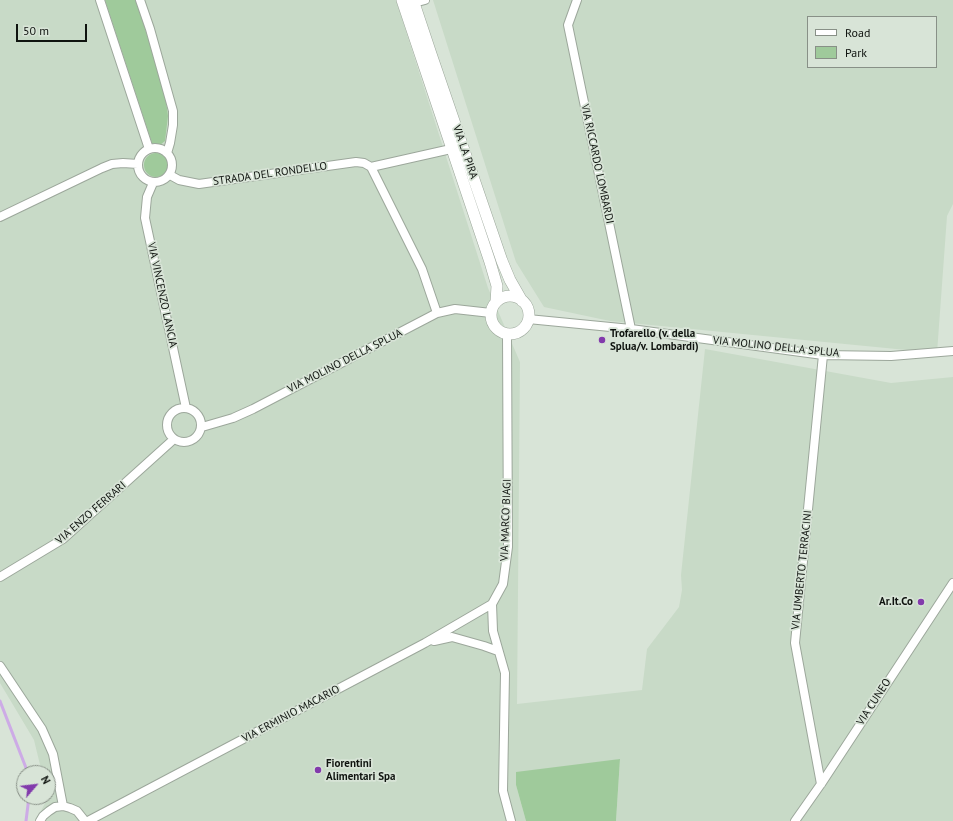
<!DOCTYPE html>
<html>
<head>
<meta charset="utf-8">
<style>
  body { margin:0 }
  #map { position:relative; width:953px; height:821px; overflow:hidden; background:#d8e4d7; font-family:"PT Sans",sans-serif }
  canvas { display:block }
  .legend { position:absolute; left:807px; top:16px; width:130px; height:52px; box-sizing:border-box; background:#d8e4d7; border:1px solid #889087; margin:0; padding:5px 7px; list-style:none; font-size:12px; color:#0f130f }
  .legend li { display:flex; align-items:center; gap:8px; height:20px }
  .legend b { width:20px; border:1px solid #889087 }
  .north { position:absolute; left:16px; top:765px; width:40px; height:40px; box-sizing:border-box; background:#d8e4d7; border:1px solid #889087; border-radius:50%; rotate:62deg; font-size:11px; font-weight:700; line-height:16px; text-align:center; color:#0f130f }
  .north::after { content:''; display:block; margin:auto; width:14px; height:18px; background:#823aac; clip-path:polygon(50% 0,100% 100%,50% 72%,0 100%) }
  .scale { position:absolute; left:16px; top:24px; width:71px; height:18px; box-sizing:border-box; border:2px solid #0f130f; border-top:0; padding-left:5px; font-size:12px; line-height:14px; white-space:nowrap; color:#0f130f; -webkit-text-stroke:3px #d8e4d7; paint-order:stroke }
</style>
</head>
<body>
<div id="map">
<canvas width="953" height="821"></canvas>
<ul class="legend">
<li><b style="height:5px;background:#fff"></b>Road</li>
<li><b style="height:11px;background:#9fca9b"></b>Park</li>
</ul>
<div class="north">N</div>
<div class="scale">50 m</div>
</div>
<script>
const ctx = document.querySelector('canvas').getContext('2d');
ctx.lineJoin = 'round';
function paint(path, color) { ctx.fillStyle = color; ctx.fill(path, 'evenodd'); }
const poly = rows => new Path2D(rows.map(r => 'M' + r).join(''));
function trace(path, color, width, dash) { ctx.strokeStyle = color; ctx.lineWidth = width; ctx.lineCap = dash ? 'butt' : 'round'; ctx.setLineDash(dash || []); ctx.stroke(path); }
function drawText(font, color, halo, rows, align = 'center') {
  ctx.font = font + ' "PT Sans",sans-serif'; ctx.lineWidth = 3.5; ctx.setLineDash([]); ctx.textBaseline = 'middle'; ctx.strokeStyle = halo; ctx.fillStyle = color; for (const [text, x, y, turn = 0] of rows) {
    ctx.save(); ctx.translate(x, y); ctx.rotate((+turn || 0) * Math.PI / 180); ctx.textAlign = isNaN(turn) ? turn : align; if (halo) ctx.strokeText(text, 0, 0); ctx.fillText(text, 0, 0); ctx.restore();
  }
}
paint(poly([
  [0,0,396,0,488,288,520,362,517,704,642,690,647,649,679,607,682,590,681,575,705,349,891,383,953,377,953,821,616,821,620,759,516,785,526,821,36,821,48,797,48,773,42,773,34,740,0,683],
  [433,0,953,0,953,204,947,216,937,353,610,321,544,307,516,262],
  [808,17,936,17,936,67,808,67]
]), '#c8dac7');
paint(poly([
  [105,0,136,0,137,3,165,93,168,116,165,141,160,145,152,143,149,134],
  '144 165a12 12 0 1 1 24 0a12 12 0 1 1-24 0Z',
  [620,759,616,821,526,821,516,785,516,772]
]), '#9fca9b');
trace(poly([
  [0,701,28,773],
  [26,821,29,797]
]), '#cdabe6', 3);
const street = poly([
  [100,0,149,149],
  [140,0,150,29,173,111,173,125,170,143,167,153],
  [577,0,568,25,631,329],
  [414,3,425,0],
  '138 165a17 17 0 1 1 34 0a17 17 0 1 1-34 0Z',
  [371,167,451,149],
  [170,175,179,180,199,184,356,162,364,163,371,167,422,269,437,313],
  [153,183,147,197,145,218,186,408],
  [0,217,102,168,112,164,123,163,138,164],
  [528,319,631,329,823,355,891,356,953,351],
  [507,334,508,547,503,584,492,604,493,631,505,673,503,791,511,821],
  '167 425a17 17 0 1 1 34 0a17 17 0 1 1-34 0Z',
  [202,427,233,418,253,409,437,313,455,309,491,313],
  [0,577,63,539,174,439],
  [434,641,452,637,484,646,498,651],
  [0,666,42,729,53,754,63,806],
  [821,784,795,643,823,355],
  [40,821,43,816,49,811,55,807,63,806,70,808,77,811,85,821],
  [88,821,425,643,492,604],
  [795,821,821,784,953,583]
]);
const secondary = poly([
  [402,0,490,262,497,286,496,302],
  [413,0,431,54,502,261,510,280,522,301],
  '491 315a19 19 0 1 1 38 0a19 19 0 1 1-38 0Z'
]);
trace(street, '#9ca79b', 10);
trace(secondary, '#9ca79b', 12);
trace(street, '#fff', 8);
trace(secondary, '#fff', 11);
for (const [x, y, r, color] of [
  [602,340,4,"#823aac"],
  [921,602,4,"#823aac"],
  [318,770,4,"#823aac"]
]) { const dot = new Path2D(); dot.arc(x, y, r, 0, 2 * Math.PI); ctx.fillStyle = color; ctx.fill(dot); trace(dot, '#d8e4d7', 1.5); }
drawText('11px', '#0f130f', '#d8e4d7', [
  ["VIA LA PIRA",465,152,71],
  ["VIA RICCARDO LOMBARDI",597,164,78],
  ["STRADA DEL RONDELLO",270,174,-8],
  ["VIA VINCENZO LANCIA",162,295,78],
  ["VIA MOLINO DELLA SPLUA",776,347,6],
  ["VIA MOLINO DELLA SPLUA",345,361,-27],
  ["VIA ENZO FERRARI",91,513,-41],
  ["VIA MARCO BIAGI",506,520,-88],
  ["VIA UMBERTO TERRACINI",802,570,-84],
  ["VIA CUNEO",874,702,-57],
  ["VIA ERMINIO MACARIO",291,714,-28]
]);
drawText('bold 11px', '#0f130f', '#d8e4d7', [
  ["Trofarello (v. della",610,334],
  ["Splua/v. Lombardi)",610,347],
  ["Ar.It.Co",913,602,"right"],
  ["Fiorentini",326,764],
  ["Alimentari Spa",326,777]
], 'left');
</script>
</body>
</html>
